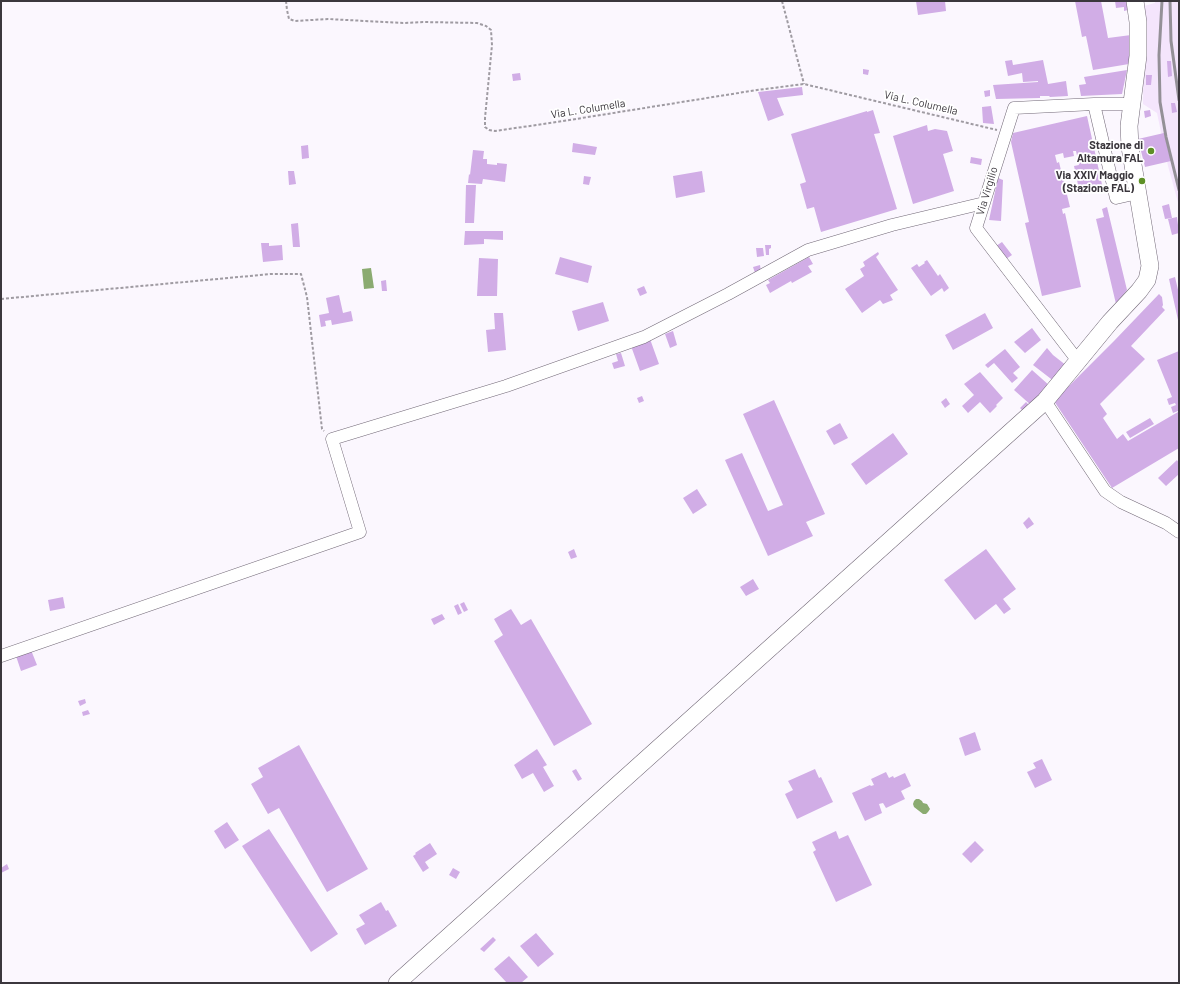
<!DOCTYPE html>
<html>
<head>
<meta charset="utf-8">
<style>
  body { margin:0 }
  #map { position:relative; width:1180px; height:984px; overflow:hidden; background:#fbf7fe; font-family:Barlow,sans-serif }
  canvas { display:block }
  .frame { position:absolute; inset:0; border:2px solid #3b373d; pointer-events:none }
</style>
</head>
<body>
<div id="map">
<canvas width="1180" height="984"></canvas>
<div class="frame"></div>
</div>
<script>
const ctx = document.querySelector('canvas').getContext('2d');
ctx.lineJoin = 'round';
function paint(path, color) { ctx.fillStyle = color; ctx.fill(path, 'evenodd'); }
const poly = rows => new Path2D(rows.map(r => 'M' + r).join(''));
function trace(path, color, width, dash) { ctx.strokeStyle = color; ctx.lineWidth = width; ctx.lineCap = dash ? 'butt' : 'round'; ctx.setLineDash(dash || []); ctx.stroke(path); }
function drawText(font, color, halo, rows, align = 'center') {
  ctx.font = font + ' Barlow,sans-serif'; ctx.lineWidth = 3.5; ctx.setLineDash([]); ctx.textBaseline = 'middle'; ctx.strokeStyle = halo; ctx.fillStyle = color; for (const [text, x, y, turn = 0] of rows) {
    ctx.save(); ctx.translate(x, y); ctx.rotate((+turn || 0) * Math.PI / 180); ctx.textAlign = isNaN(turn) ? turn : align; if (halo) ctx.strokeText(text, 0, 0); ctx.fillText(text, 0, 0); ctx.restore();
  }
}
paint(poly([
  [1155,1,1179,1,1179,206,1168,166,1157,113,1143,104,1144,6,1155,3]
]), '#f4e5fc');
paint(poly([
  [371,268,374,288,364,289,362,269],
  [916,799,919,799,922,801,923,803,927,804,930,809,928,812,926,814,923,814,914,807,913,804,914,801]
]), '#8bab71');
paint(poly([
  [916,1,945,1,946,11,918,15],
  [1075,1,1101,1,1108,38,1131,35,1129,64,1093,70,1086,36,1082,37],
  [1115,1,1127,1,1128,10,1124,11,1124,7,1116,8],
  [1012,60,1013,65,1043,60,1048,84,1066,81,1068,96,1050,97,1049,96,1040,96,1040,98,996,99,993,85,1038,82,1038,81,1023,82,1022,73,1008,76,1005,61],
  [1167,61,1171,61,1172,76,1168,77],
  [863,69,869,70,868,75,863,74],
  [1127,70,1122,94,1081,96,1079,85,1086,84,1084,77],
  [520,73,521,80,513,81,512,74],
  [1146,75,1152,75,1151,85,1146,85],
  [802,87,803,95,777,98,784,115,768,121,758,92],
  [990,90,990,96,985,97,984,91],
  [1171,103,1175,103,1177,112,1172,113],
  [991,106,994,124,983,123,982,107],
  [873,110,880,133,874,134,897,209,821,232,814,207,807,209,800,184,806,182,791,134,867,111,867,112],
  [1150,110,1151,116,1145,118,1144,111],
  [1087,116,1103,189,1080,194,1074,166,1079,165,1076,151,1073,151,1074,156,1064,158,1063,153,1055,155,1057,163,1059,162,1070,207,1062,209,1063,214,1065,213,1081,287,1042,296,1025,223,1029,222,1011,142,1013,133],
  [927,125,928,131,935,129,947,131,953,151,943,154,954,191,913,204,893,136],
  [1164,133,1171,161,1145,167,1138,139],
  [573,143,597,147,595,155,572,152],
  [308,145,309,158,302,159,301,146],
  [473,150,484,151,483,159,487,159,487,164,497,165,497,163,507,164,505,182,483,179,482,184,468,183,469,174,470,175],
  [971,157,982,159,981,165,970,163],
  [288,171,294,171,296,184,289,185],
  [702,171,705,192,676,198,673,176],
  [584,176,591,177,589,185,583,184],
  [998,178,1003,180,1001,221,989,220],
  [466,185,476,185,474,223,465,223],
  [1169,204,1172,218,1165,219,1162,206],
  [1107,207,1127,290,1116,304,1096,219,1104,217,1102,209],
  [1177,217,1179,233,1172,235,1168,219],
  [298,223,300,247,293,247,291,224],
  [465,231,503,231,503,240,484,239,484,244,464,245],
  [1002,242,1012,255,1006,259,996,246],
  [261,243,269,243,269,246,282,245,283,260,263,262],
  [765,245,771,245,771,248,769,249,769,255,766,255],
  [756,248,763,248,764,256,757,257],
  [878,252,879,254,876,257,898,290,890,295,893,300,883,304,880,300,862,313,845,289,864,276,860,269,865,266,863,262],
  [560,257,592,266,588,283,555,274],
  [809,257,813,264,808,266,812,272,792,283,791,281,770,293,766,285,770,283,768,280],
  [479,258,498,259,497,296,477,296],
  [927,260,938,276,940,274,949,288,944,292,942,288,931,296,911,268,917,264,919,267,925,263,924,262],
  [760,265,761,272,755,273,753,267],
  [1175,277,1179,294,1178,320,1169,279],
  [386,280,387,291,382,291,381,281],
  [644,286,647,293,640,296,637,289],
  [1159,294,1162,297,1163,305,1162,307,1165,310,1131,346,1145,359,1100,404,1107,414,1103,418,1117,439,1123,434,1128,441,1178,412,1178,411,1173,413,1171,407,1176,405,1175,403,1169,405,1167,399,1172,397,1157,360,1179,351,1179,448,1112,488,1054,401,1114,341],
  [339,295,343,313,351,311,353,321,332,325,331,320,325,321,326,326,321,327,319,315,329,313,326,298],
  [603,302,609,321,578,331,572,311],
  [494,313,503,313,506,350,488,352,486,330,495,329],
  [985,313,993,328,953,350,945,335],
  [1032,328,1041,340,1025,353,1014,342],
  [673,331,677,345,670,348,665,334],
  [650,339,659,364,640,371,631,346],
  [1047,348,1053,355,1067,366,1055,382,1033,365],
  [1005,349,1020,367,1013,373,1018,378,1012,383,994,363,988,368,985,365],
  [621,353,625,366,614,369,612,363,618,361,616,354],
  [1032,370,1050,386,1032,406,1014,390],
  [980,372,1003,398,996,405,997,406,990,413,980,402,968,413,962,406,974,395,964,384],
  [642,396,644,401,639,403,637,398],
  [946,398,950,404,945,408,941,402],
  [774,400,825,514,806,522,813,536,768,556,725,460,742,453,768,511,783,505,743,414],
  [1026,402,1031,407,1025,413,1020,408],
  [1150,418,1154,424,1130,438,1126,432],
  [840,423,848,438,834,445,826,431],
  [893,433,908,454,866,485,851,464],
  [1177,460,1179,463,1179,474,1166,486,1158,478],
  [697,489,707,505,693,514,683,498],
  [1029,517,1034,524,1027,529,1023,523],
  [574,549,577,557,571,559,568,552],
  [986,549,1016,589,1003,599,1011,609,1004,614,996,604,975,620,944,580],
  [753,579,759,589,746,596,740,587],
  [63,597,65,608,50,611,48,600],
  [464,602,468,610,464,612,460,604],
  [458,604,462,613,458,615,454,606],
  [511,609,521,625,531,619,592,724,554,746,494,641,503,635,494,619],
  [442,614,445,619,434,625,431,619],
  [31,650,37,665,21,671,16,656],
  [85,699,86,703,80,706,78,701],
  [88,710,90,714,83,716,82,712],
  [975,732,981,750,965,756,959,738],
  [299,745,368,869,327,892,279,808,268,814,251,784,263,777,258,768],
  [537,749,547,765,543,767,554,786,544,792,533,773,522,779,514,765],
  [1042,759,1052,780,1035,788,1027,772,1036,768,1033,763],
  [576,769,582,779,578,781,572,771],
  [815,769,819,778,821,777,833,802,797,819,785,794,793,790,788,781],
  [886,772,889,778,893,776,894,778,905,773,911,786,901,791,905,799,886,808,883,803,879,804,882,813,865,821,852,793,870,785,871,786,874,785,871,779],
  [227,822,239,840,225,849,214,831],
  [269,829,338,934,311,952,242,846],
  [836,831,839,839,848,835,872,885,836,902,813,852,816,850,812,842],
  [975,841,984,850,971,863,962,854],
  [430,843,437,854,425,862,429,868,423,872,413,856,416,854,415,853],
  [7,864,9,869,1,873,1,868],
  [453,868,460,872,456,879,449,875],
  [381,902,386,911,388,910,397,926,365,945,356,929,365,924,359,915],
  [536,933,554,954,538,967,520,946],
  [493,937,496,940,484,952,480,949],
  [509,956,528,977,521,983,507,983,494,969]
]), '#d1ade6');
const minor = poly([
  [1094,104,1116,198,1138,193],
  [1078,361,976,228,1014,108,1094,104,1132,104],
  [1045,401,1105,491,1121,502,1166,523,1179,532],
  [1,656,360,532,332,439,506,386,644,337,728,294,808,250,892,225,984,203]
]);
const secondary = poly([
  [397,983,1045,401,1110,322,1139,291,1147,280,1150,266,1130,147,1129,126,1138,56,1138,22,1135,1]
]);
trace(minor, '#726977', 13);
trace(secondary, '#726977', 18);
trace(poly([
  [286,1,287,10,289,19,295,21,328,19,403,23,423,22,477,23,486,26,491,30,492,45,485,118,485,127,489,130,495,131,557,122,757,90,804,84,997,130],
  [782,1,804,84],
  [1,299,271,274,301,274,307,297,322,429,324,431]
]), '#9f9ba2', 2, [3, 2]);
trace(minor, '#fff', 12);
trace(secondary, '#fff', 17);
trace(poly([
  [1162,1,1159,55,1160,102,1166,137,1179,190],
  [1170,1,1171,41,1179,100]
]), '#949097', 3);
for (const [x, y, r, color] of [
  [1151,151,4,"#5d8f26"],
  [1142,181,4,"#5d8f26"]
]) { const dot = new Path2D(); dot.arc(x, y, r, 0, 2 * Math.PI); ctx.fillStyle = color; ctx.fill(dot); trace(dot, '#fff', 1.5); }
drawText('11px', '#3b373d', '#fff', [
  ["Via L. Columella",921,103,13],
  ["Via L. Columella",588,109,-9],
  ["Via Virgilio",987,191,-73]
]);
drawText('bold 11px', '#3b373d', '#fff', [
  ["Stazione di",1143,145],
  ["Altamura FAL",1143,158],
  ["Via XXIV Maggio",1134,175],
  ["(Stazione FAL)",1134,188]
], 'right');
</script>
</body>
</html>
